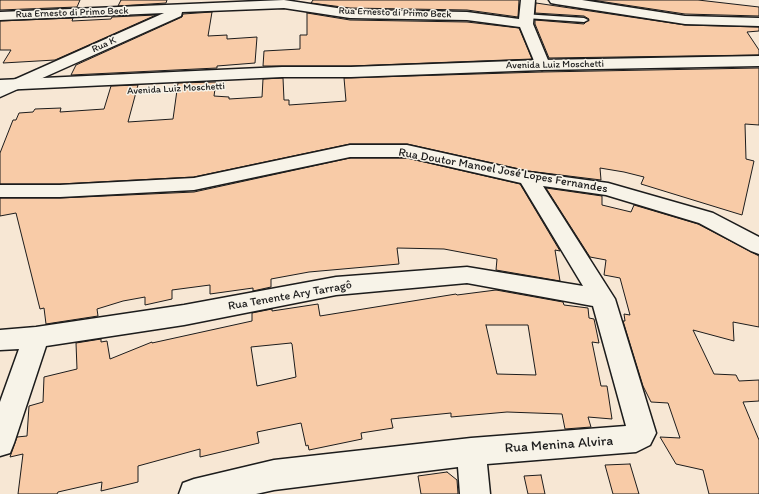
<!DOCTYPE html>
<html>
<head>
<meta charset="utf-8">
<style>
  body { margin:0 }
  canvas { display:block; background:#f7e7d4 }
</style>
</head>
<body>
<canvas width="759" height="494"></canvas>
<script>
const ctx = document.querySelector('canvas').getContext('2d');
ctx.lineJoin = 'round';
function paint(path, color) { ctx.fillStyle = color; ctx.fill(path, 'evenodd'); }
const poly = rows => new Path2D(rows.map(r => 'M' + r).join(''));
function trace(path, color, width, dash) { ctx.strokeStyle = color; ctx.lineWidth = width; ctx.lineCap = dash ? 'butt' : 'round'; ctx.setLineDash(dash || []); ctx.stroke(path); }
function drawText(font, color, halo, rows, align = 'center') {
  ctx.font = font + ' Itim,sans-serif'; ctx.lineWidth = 3; ctx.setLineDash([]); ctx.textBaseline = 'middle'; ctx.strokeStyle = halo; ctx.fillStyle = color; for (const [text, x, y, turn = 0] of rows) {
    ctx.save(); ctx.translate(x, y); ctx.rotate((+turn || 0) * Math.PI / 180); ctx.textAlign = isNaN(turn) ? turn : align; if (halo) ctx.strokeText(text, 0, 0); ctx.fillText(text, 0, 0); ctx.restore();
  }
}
const building = poly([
  [0,0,80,0,77,7,0,10,0,0],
  [121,0,167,0,166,3,118,6,121,0],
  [313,0,519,0,518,17,467,10,350,8,311,3,313,0],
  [592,0,698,0,759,7,759,16,685,14,592,0],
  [536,3,685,25,759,27,759,31,747,32,759,50,759,55,549,58,535,24,535,20,584,24,589,19,584,16,535,13,536,3],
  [212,12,208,36,227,35,227,39,257,37,255,63,217,66,217,68,71,75,76,65,182,17,183,14,212,12],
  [307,13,350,20,467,22,519,28,532,59,351,66,263,66,264,51,300,49,300,35,307,35,307,13],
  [156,15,55,60,3,63,11,50,0,50,0,21,73,18,72,21,111,19,112,17,156,15],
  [759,68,759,125,745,124,746,159,754,161,742,215,641,184,644,177,624,172,600,168,601,180,528,171,407,144,350,144,194,177,60,184,0,184,0,153,13,120,16,120,19,113,33,112,35,109,61,108,60,112,104,109,111,86,138,85,128,122,173,119,178,83,216,82,214,96,229,97,229,99,262,97,263,79,283,78,284,100,289,100,289,105,346,101,344,78,542,72,759,68],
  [350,158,407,158,520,184,560,251,555,250,560,281,496,270,497,259,444,249,397,248,399,264,309,272,271,279,271,287,253,291,253,288,210,294,210,285,172,290,172,299,145,305,145,297,123,301,97,309,98,316,46,324,44,308,40,309,16,213,0,216,0,198,60,198,194,192,350,158],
  [546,188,602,196,602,205,631,212,634,205,698,224,759,256,759,327,733,322,734,341,693,330,714,374,736,375,739,381,759,380,759,401,743,402,759,440,759,494,709,494,703,470,676,464,660,437,680,438,668,403,651,402,643,386,623,321,625,321,624,314,630,315,620,278,604,275,606,260,590,257,546,188],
  [496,290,563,302,564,305,588,308,589,318,594,319,599,343,592,342,601,386,607,386,612,419,588,417,591,427,565,429,562,414,507,412,451,417,451,413,391,419,393,428,361,433,362,439,309,450,308,445,306,446,301,423,257,432,259,443,200,457,200,449,138,466,138,482,101,491,102,482,58,492,57,494,18,494,23,454,10,457,17,437,27,436,29,406,43,402,44,377,77,369,76,343,101,339,101,342,107,341,110,359,152,342,152,343,252,321,252,313,272,309,272,311,318,304,320,316,456,294,457,295,496,290],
  [486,325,528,325,536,375,497,374,486,325],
  [291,343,292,344,296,377,257,386,251,347,291,343],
  [630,464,639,494,613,494,605,465,630,464],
  [447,472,457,480,458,494,421,494,418,476,447,472],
  [541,475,545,494,528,494,524,476,541,475]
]);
paint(building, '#f8cba7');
trace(building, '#1c1c1c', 1);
const lane = poly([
  [523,14,584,18,588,20,584,22,526,18,523,18,523,14]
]);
const street = poly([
  [284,0,350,10,467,12,519,19,521,0,535,0,533,24,550,65,547,68,542,70,537,68,520,27,467,20,350,18,284,8,182,12,181,16,0,97,0,86,164,13,0,20,0,12,284,0],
  [549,0,582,0,685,16,759,18,759,26,685,24,556,4,551,3,549,0],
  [350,145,407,145,528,172,608,183,713,213,759,237,759,254,751,251,699,223,606,195,543,186,615,299,656,433,650,445,636,452,487,464,490,494,460,494,458,467,274,490,256,494,179,494,183,483,194,479,274,460,471,438,626,426,593,306,467,283,336,295,184,325,46,346,14,443,10,453,0,456,0,402,19,349,0,350,0,330,36,327,184,305,336,277,467,267,583,286,521,183,407,157,350,157,194,190,60,197,0,197,0,185,60,185,194,178,350,145]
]);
const secondary = poly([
  [759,56,759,66,542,70,351,77,282,77,0,90,0,80,282,67,351,67,542,60,759,56]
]);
trace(lane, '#1c1c1c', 3);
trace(street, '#1c1c1c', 3);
trace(secondary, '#1c1c1c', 3);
paint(lane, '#f7f3e8');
paint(street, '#f7f3e8');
paint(secondary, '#f7f3e8');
drawText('10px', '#1c1c1c', '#f7f3e8', [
  ["Rua Ernesto di Primo Beck",72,13,-2],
  ["Rua Ernesto di Primo Beck",395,13,2],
  ["Rua K",104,45,-24],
  ["Avenida Luiz Moschetti",555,65,-1],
  ["Avenida Luiz Moschetti",176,89,-3]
]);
drawText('12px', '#1c1c1c', '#f7f3e8', [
  ["Rua Doutor Manoel José Lopes Fernandes",503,171,10],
  ["Rua Tenente Ary Tarragô",290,296,-10]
]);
drawText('14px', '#1c1c1c', '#f7f3e8', [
  ["Rua Menina Alvira",559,445,-4]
]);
</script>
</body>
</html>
